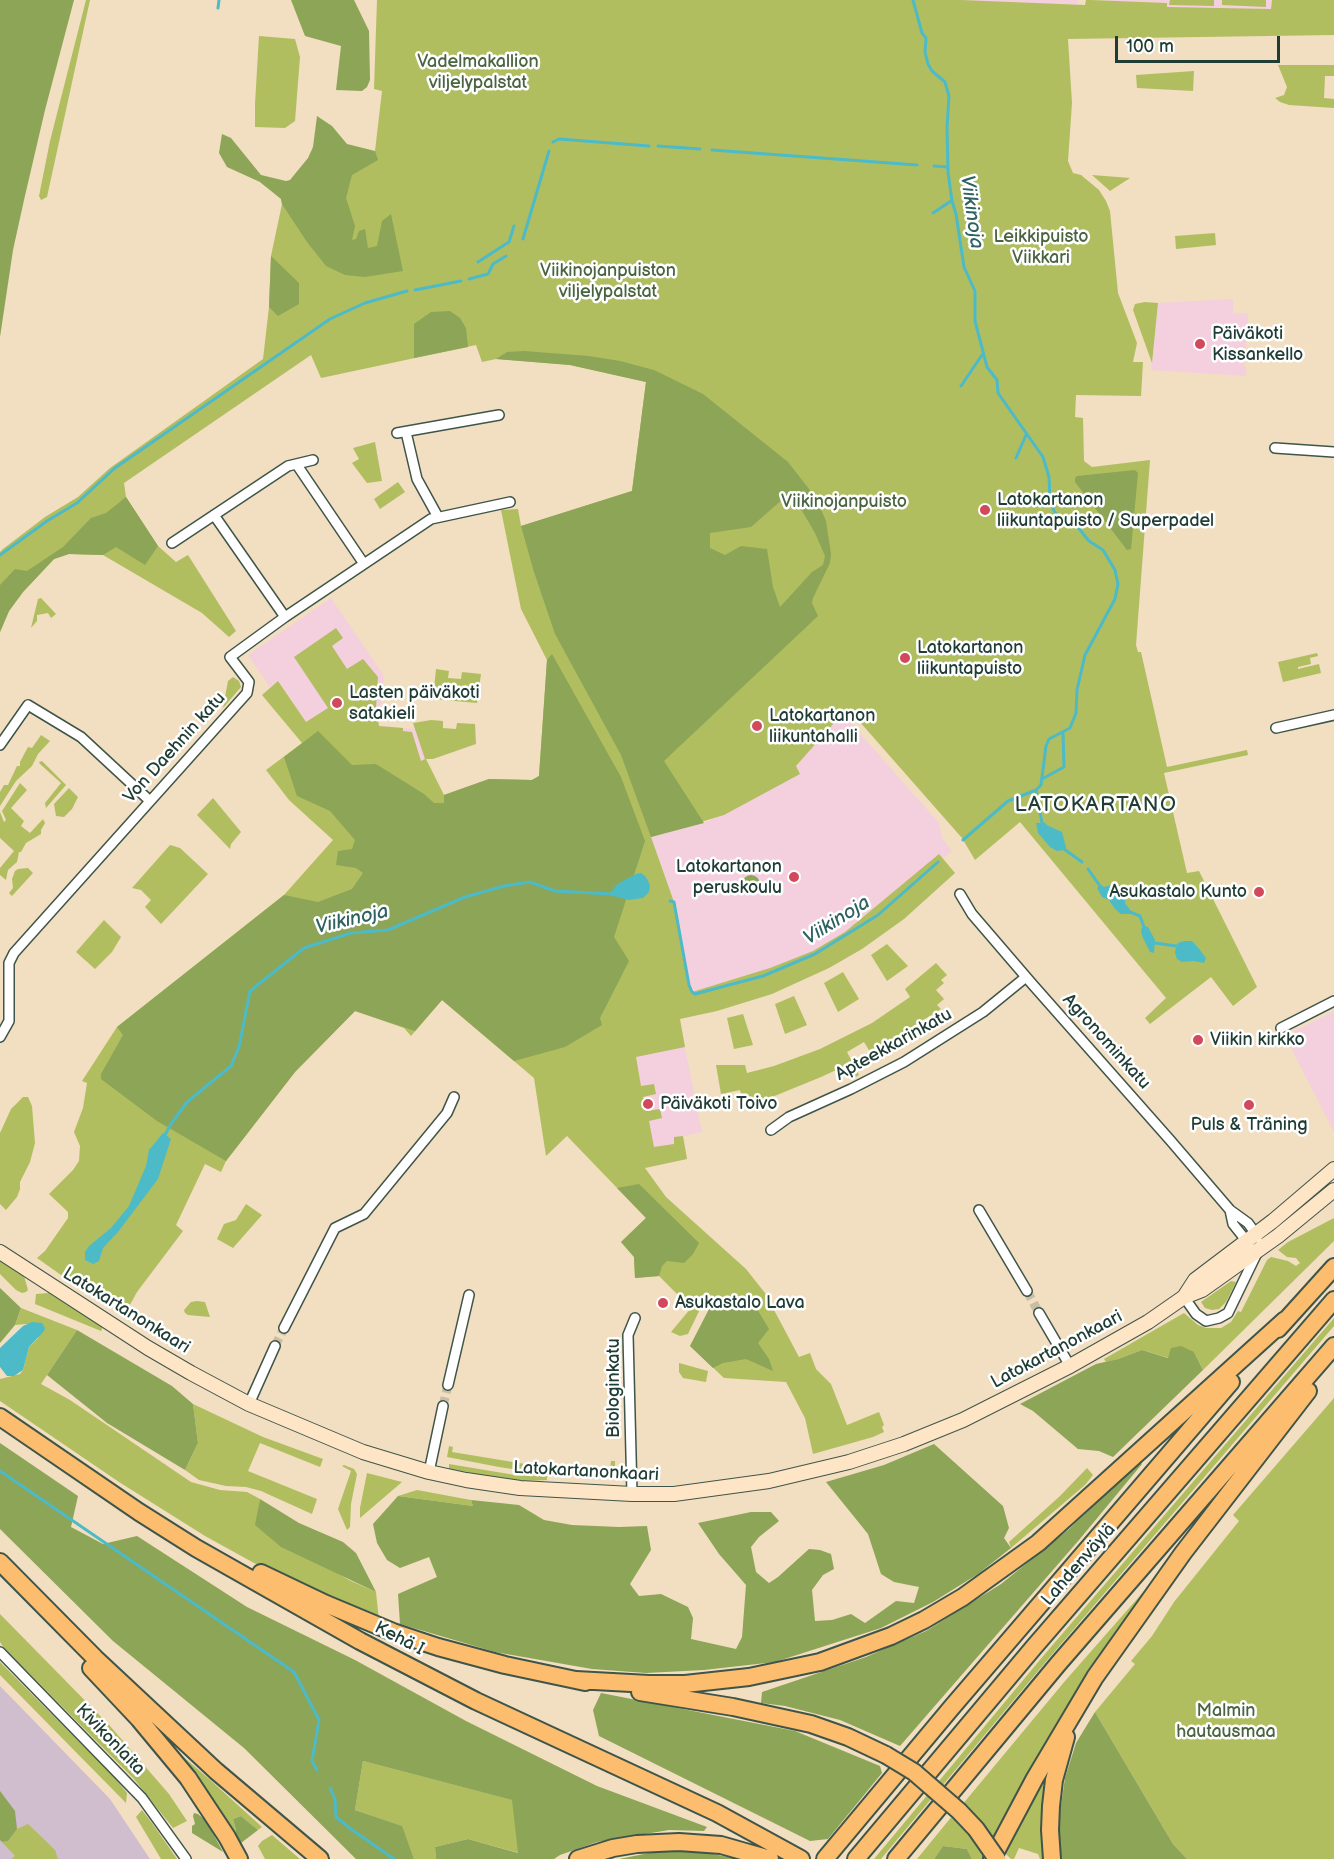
<!DOCTYPE html>
<html>
<head>
<meta charset="utf-8">
<style>
  body { margin:0 }
  #map { position:relative; width:1334px; height:1859px; overflow:hidden; background:#f2dec0; font-family:"Balsamiq Sans",sans-serif }
  canvas { display:block }
  .scale { position:absolute; left:1115px; top:36px; width:165px; height:27px; box-sizing:border-box; border:3px solid #1f3d34; border-top:0; padding-left:8px; font-size:18px; line-height:21px; white-space:nowrap; color:#1f3d34; -webkit-text-stroke:4px #fff; paint-order:stroke }
</style>
</head>
<body>
<div id="map">
<canvas width="1334" height="1859"></canvas>
<div class="scale">100 m</div>
</div>
<script>
const ctx = document.querySelector('canvas').getContext('2d');
ctx.lineJoin = 'round';
function paint(path, color) { ctx.fillStyle = color; ctx.fill(path, 'evenodd'); }
const poly = rows => new Path2D(rows.map(r => 'M' + r).join(''));
function trace(path, color, width, dash) { ctx.strokeStyle = color; ctx.lineWidth = width; ctx.lineCap = dash ? 'butt' : 'round'; ctx.setLineDash(dash || []); ctx.stroke(path); }
function drawText(font, color, halo, rows, align = 'center') {
  ctx.font = font + ' "Balsamiq Sans",sans-serif'; ctx.lineWidth = 5; ctx.setLineDash([]); ctx.textBaseline = 'middle'; ctx.strokeStyle = halo; ctx.fillStyle = color; for (const [text, x, y, turn = 0] of rows) {
    ctx.save(); ctx.translate(x, y); ctx.rotate((+turn || 0) * Math.PI / 180); ctx.textAlign = isNaN(turn) ? turn : align; if (halo) ctx.strokeText(text, 0, 0); ctx.fillText(text, 0, 0); ctx.restore();
  }
}
paint(poly([
  [961,0,1077,0,1078,5,962,1],
  [1091,0,1272,0,1271,9,1166,8,1166,3],
  [1233,299,1233,314,1248,313,1244,367,1246,367,1246,376,1151,370,1158,303],
  [331,598,384,676,379,726,415,729,426,759,368,782,306,722,279,681,270,687,248,655],
  [842,713,939,823,942,838,952,851,878,915,815,954,759,977,692,992,689,985,674,902,651,837,704,823,800,774,796,766],
  [1334,1011,1334,1132,1285,1036],
  [679,1019,702,1132,683,1136,687,1159,645,1168,621,1025]
]), '#f4cfde');
paint(poly([
  [0,1686,110,1799,150,1859,0,1859]
]), '#d0bdce');
paint(poly([
  [86,0,90,0,47,197,41,200,39,196,50,141],
  [377,0,961,0,1085,5,1086,0,1091,0,1167,3,1167,7,1271,9,1272,0,1334,0,1334,35,1068,39,1072,103,1068,161,1073,173,1081,175,1099,190,1106,201,1110,211,1118,293,1137,343,1133,362,1143,362,1141,396,1076,395,1075,417,1083,418,1084,461,1092,467,1150,460,1136,645,1138,652,1141,652,1167,767,1247,750,1248,755,1164,773,1187,873,1199,871,1257,987,1233,1006,1211,977,1150,1024,1145,1018,1166,998,1020,822,975,860,962,838,859,721,842,714,796,766,800,774,724,815,651,837,674,902,688,985,692,992,770,968,813,951,845,932,939,854,955,873,904,919,862,949,829,968,772,994,717,1011,680,1019,685,1047,636,1057,641,1086,654,1084,656,1094,643,1097,646,1111,660,1109,662,1118,649,1121,654,1147,674,1144,674,1137,683,1136,687,1159,645,1168,666,1197,746,1269,765,1293,799,1357,810,1353,816,1369,831,1384,847,1425,879,1412,884,1425,882,1427,884,1432,873,1437,813,1454,805,1418,786,1382,724,1378,690,1346,711,1307,717,1303,745,1303,743,1296,708,1298,703,1303,688,1334,680,1336,671,1332,691,1308,659,1276,635,1278,634,1257,621,1242,646,1218,567,1136,546,1156,534,1078,442,1000,411,1036,404,1028,355,1011,295,1072,226,1161,221,1172,205,1164,176,1225,183,1231,137,1292,126,1312,84,1287,68,1280,37,1258,45,1251,68,1218,68,1212,49,1194,73,1170,79,1161,80,1146,74,1132,83,1108,87,1083,82,1081,117,1027,284,895,333,840,289,800,266,770,302,743,262,695,278,681,306,722,328,708,294,657,336,628,343,638,332,646,347,669,363,659,378,677,376,708,379,726,403,728,403,731,412,732,421,761,425,759,413,723,431,720,443,721,443,728,456,729,457,723,475,724,476,744,433,759,426,759,444,795,489,779,532,780,539,776,547,660,521,609,501,510,518,509,521,526,632,491,646,382,570,365,496,359,482,362,476,345,321,378,311,355,124,483,126,497,158,546,176,562,188,555,236,631,229,637,202,613,103,555,69,554,54,559,23,592,9,611,0,632,0,552,3,549,45,517,78,497,110,468,263,359,269,307,271,256,282,204,281,198,260,182,292,184,324,157,375,151,382,91,374,89],
  [1170,0,1214,0,1214,6,1169,5],
  [1222,0,1266,0,1266,7,1222,5],
  [259,36,295,39,300,57,295,121,285,128,255,127,255,104],
  [1278,65,1334,65,1334,76,1325,76,1324,98,1334,99,1334,108,1289,105,1280,102,1275,98,1284,95,1287,87],
  [1194,71,1193,91,1137,88,1136,75],
  [1092,175,1130,178,1110,191],
  [1215,233,1216,245,1176,249,1175,236],
  [1145,302,1158,303,1152,363,1133,310,1135,304],
  [375,442,382,481,367,483,352,463,359,459,353,448],
  [398,482,405,492,380,509,374,499],
  [41,598,56,614,51,618,48,613,37,615,37,621,31,628,38,599],
  [1317,653,1318,656,1310,658,1311,664,1298,667,1298,669,1319,664,1321,673,1283,682,1278,662],
  [436,669,449,671,448,678,461,679,462,672,481,674,477,703,433,699],
  [233,677,239,681,241,687,223,708,228,681],
  [41,735,50,741,38,754,32,766,16,781,0,806,0,792,4,785,8,785,17,766,20,766,20,762,28,747,32,748],
  [42,761,66,785,46,808,45,803,61,783,40,764,39,762],
  [20,783,27,790,11,808,24,821,21,826,30,833,43,819,45,823,41,830,41,834,26,843,21,852,19,852,17,862,8,870,6,880,0,875,0,868,14,851,0,838,0,812,4,822,6,820,2,811,4,808],
  [69,788,78,797,72,809,64,817,56,816,54,804],
  [213,798,241,832,231,844,230,849,197,815],
  [170,845,180,848,208,874,161,924,145,907,151,900,141,890,132,888],
  [28,868,33,873,12,896,9,893,13,888,12,879,15,871,18,869],
  [104,920,121,937,112,952,95,969,76,952],
  [887,944,908,966,887,981,871,955],
  [936,963,947,975,941,980,944,983,936,990,944,999,937,1005,941,1009,904,1032,905,1034,901,1037,900,1035,870,1052,864,1042,847,1052,859,1075,854,1078,847,1065,821,1077,750,1106,749,1102,743,1103,740,1090,721,1094,716,1065,745,1065,747,1073,774,1066,820,1049,872,1023,910,997,905,989],
  [843,972,859,999,838,1012,824,983],
  [794,996,807,1025,785,1034,775,1004],
  [743,1014,753,1045,734,1049,727,1018],
  [23,1097,28,1097,32,1106,35,1143,30,1162,20,1182,20,1189,17,1197,6,1210,0,1204,0,1133,11,1109],
  [246,1204,262,1215,233,1248,217,1239,224,1224,236,1220],
  [1334,1218,1334,1241,1203,1370,1194,1352,1169,1358,1142,1350,1118,1359,1106,1362,1104,1359,1184,1313,1198,1325,1206,1328,1221,1328,1231,1322,1238,1311,1241,1312,1267,1260,1271,1257,1288,1261,1296,1266,1300,1263,1296,1258,1287,1257,1278,1250,1288,1242],
  [0,1260,24,1276,28,1290,26,1292,22,1293,16,1290,0,1274],
  [1231,1281,1236,1282,1226,1302,1219,1309,1212,1310,1205,1308,1201,1302],
  [49,1293,103,1327,101,1331,35,1304,36,1294],
  [197,1301,205,1302,210,1317,188,1315,185,1313,184,1310,191,1302],
  [21,1308,77,1330,41,1384,70,1400,191,1482,220,1490,247,1492,260,1499,256,1525,349,1580,376,1592,379,1620,265,1569,205,1536,119,1482,0,1401,0,1379,20,1374,23,1370,29,1347,38,1338,39,1323,15,1325],
  [1334,1318,1334,1326,1049,1658,881,1859,874,1859,1044,1655],
  [679,1363,708,1371,706,1382,683,1378,679,1372],
  [1334,1398,1334,1859,1187,1859,1173,1844,1095,1712,1135,1664,1131,1661,1152,1636,1174,1602,1239,1521,1233,1515],
  [193,1404,263,1437,323,1459,320,1467,260,1443,248,1471,317,1499,312,1514,261,1491,246,1487,226,1486,199,1480,185,1470,198,1443],
  [449,1446,453,1447,452,1452,525,1464,610,1470,611,1461,615,1461,615,1476,526,1471,499,1467,447,1457],
  [449,1464,515,1475,547,1476,547,1480,522,1481,509,1480,449,1469],
  [344,1465,354,1469,357,1474,351,1504,350,1527,347,1530,338,1509,351,1471,342,1466],
  [1087,1468,1093,1475,1085,1485,1011,1548,1009,1542,1060,1496],
  [367,1473,402,1482,360,1518,360,1508],
  [417,1490,471,1500,473,1506,398,1496],
  [1159,1574,993,1843,962,1805,1065,1681],
  [0,1614,110,1726,169,1794,187,1821,173,1828,134,1779,4,1648,0,1642],
  [1035,1624,837,1859,831,1859,1003,1651],
  [0,1662,116,1779,127,1793,126,1803,0,1675],
  [179,1753,208,1778,262,1827,258,1830,241,1816,233,1819,236,1830,235,1834,241,1843,237,1845,178,1754],
  [363,1761,513,1800,519,1853,468,1839,435,1847,436,1859,414,1859,401,1826,355,1810],
  [1048,1766,1044,1800,1047,1859,1040,1859,1038,1854,1019,1848,1014,1859,1011,1859,1003,1851],
  [142,1810,152,1823,177,1859,161,1859,136,1817],
  [953,1815,973,1836,987,1859,972,1859,967,1849,943,1846,934,1859,917,1859],
  [28,1824,55,1850,58,1859,11,1859,15,1856,2,1842,8,1841,17,1829],
  [272,1835,300,1859,265,1859,258,1846,262,1841]
]), '#b0be60');
paint(poly([
  [0,0,74,0,45,110,24,200,13,250,0,337],
  [291,0,354,0,369,31,370,80,367,87,362,91,336,90,341,46,305,36],
  [317,116,332,126,347,144,375,151,378,160,352,175,346,198,355,226,352,240,356,239,359,231,365,229,368,248,377,246,382,221,391,214,403,271,365,277,345,275,326,266,307,242,282,204,281,199,260,182,227,167,219,153,222,134,231,138,261,175,286,181,290,180,308,158,313,147],
  [271,256,299,283,299,304,278,316,269,307],
  [450,311,460,318,466,328,468,347,414,358,414,324,431,312],
  [524,351,589,356,620,361,654,370,703,394,788,462,816,498,826,521,831,554,830,563,813,598,812,603,818,616,664,761,704,823,651,837,621,755,555,634,534,572,521,526,632,491,646,382,570,365,496,359,507,352],
  [784,498,801,509,815,533,825,556,823,565,812,572,780,607,773,587,767,549,741,546,725,555,710,548,710,533,751,527],
  [1135,470,1138,473,1131,549,1127,550,1075,482,1075,478,1077,476],
  [126,497,158,546,145,565,116,547,103,555,69,554,54,559,23,592,9,611,0,632,0,585,15,569,27,571,63,547,91,518,106,513],
  [552,654,621,777,645,841,614,937,629,961,600,1018,602,1025,565,1047,514,1061,442,1000,415,1031,355,1011,295,1072,226,1161,157,1121,101,1079,101,1074,123,1035,117,1027,284,895,318,902,352,889,363,873,356,868,336,865,338,851,352,849,355,840,330,811,297,796,284,757,318,731,352,765,376,764,424,794,434,803,444,803,444,795,489,779,532,780,539,776,547,660],
  '742 884a9 9 0 1 1 18 0a9 9 0 1 1-18 0Z',
  [639,1184,699,1243,693,1254,684,1263,667,1261,662,1266,659,1276,635,1278,634,1257,621,1242,646,1218,617,1188],
  [0,1288,21,1308,15,1325,0,1343],
  [717,1303,754,1304,769,1329,758,1343,769,1359,773,1371,746,1359,723,1363,713,1368,690,1346,709,1309],
  [77,1330,172,1386,193,1404,198,1443,185,1470,107,1423,47,1375],
  [1181,1346,1194,1352,1203,1370,1113,1457,1099,1451,1078,1449,1033,1411,1020,1404,1096,1364,1118,1359,1142,1350,1168,1358,1171,1348],
  [0,1443,78,1496,71,1527,103,1544,137,1536,247,1607,355,1660,466,1721,597,1786,707,1827,704,1831,669,1830,597,1842,560,1855,554,1859,436,1859,435,1847,468,1839,518,1853,512,1800,363,1761,355,1810,402,1826,414,1859,356,1859,244,1748,113,1641,0,1529],
  [934,1444,1003,1506,1009,1528,1004,1538,1011,1548,978,1574,933,1602,881,1628,775,1662,704,1670,646,1673,592,1669,495,1652,400,1624,398,1594,437,1577,429,1557,400,1568,387,1560,377,1543,373,1524,398,1496,473,1506,471,1500,519,1505,544,1520,572,1525,619,1527,647,1526,651,1550,630,1584,639,1596,661,1594,688,1607,693,1618,691,1639,736,1649,742,1637,746,1585,719,1554,698,1523,751,1512,771,1512,779,1521,759,1537,751,1547,756,1572,769,1583,778,1577,809,1549,820,1550,831,1554,834,1569,823,1575,812,1590,815,1621,832,1620,851,1614,865,1623,896,1601,914,1603,919,1587,894,1582,881,1574,868,1534,826,1482,884,1465],
  [1140,1462,1142,1464,1079,1540,900,1746,840,1720,785,1706,761,1703,762,1692,866,1657,926,1631,1001,1584,1068,1530],
  [260,1499,299,1523,343,1542,356,1553,376,1592,281,1547,255,1525],
  [601,1693,795,1731,880,1766,882,1773,828,1839,810,1841,599,1736,593,1710],
  [1095,1712,1173,1844,1187,1859,1058,1859,1056,1840,1065,1778,1076,1743],
  [0,1791,15,1811,17,1829,8,1841,2,1842,0,1840],
  [194,1813,198,1814,206,1821,223,1852,192,1833,192,1826,195,1824,193,1816],
  [241,1816,258,1830,241,1843,235,1834,236,1830,233,1819],
  [943,1846,967,1849,972,1859,934,1859],
  [659,1851,699,1851,737,1859,619,1859]
]), '#8ca556');
paint(poly([
  [1036,823,1042,823,1062,832,1066,847,1065,850,1057,851,1050,847,1038,833],
  [641,873,646,877,650,885,649,892,643,898,629,900,609,895,617,884,636,874],
  [1115,884,1124,887,1127,890,1125,903,1133,914,1121,914,1115,909,1109,900,1102,897,1097,888,1101,885,1104,887],
  [1143,926,1148,927,1155,940,1154,953,1150,952,1142,936,1141,930],
  [1184,941,1192,941,1200,950,1206,958,1204,963,1194,961,1182,962,1177,959,1175,953,1176,946,1178,943],
  [163,1133,171,1139,158,1179,118,1232,103,1248,99,1261,93,1264,85,1260,85,1252,89,1246,111,1228,129,1206,146,1166,149,1150],
  [32,1322,42,1323,45,1328,44,1331,29,1347,23,1370,14,1376,7,1376,0,1367,0,1348,23,1326]
]), '#4dbac8');
trace(poly([
  [913,0,922,33,926,38,925,52,928,64,932,71,945,82,949,96,947,128,948,172,952,201,956,214,964,267,975,291,975,321,987,367,997,380,998,393,1043,457,1049,477,1050,501,1055,513,1076,525,1089,541,1103,550,1115,570,1118,584,1115,599,1085,655,1077,690,1076,713,1070,728,1049,739,1046,746,1041,785,1036,790,1008,801,963,840],
  [218,8,219,0],
  [553,142,559,139,649,146],
  [658,146,700,149],
  [712,150,917,165],
  [934,166,947,167],
  [933,213,951,201],
  [523,239,549,151],
  [478,262,509,242,514,226],
  [469,279,488,274,493,264,506,256],
  [415,290,461,281],
  [961,386,982,355],
  [1016,458,1026,435],
  [0,555,47,521,77,503,115,468,330,319,365,303,407,291],
  [1042,779,1064,767,1063,733],
  [1036,790,1042,823,1045,825],
  [1064,849,1082,862],
  [1088,869,1102,889],
  [670,901,674,902,689,985,692,992,695,994,763,976,815,954,878,915,938,862],
  [1130,912,1140,916,1144,927],
  [1155,943,1176,946],
  [164,1137,171,1124,187,1102,231,1066,239,1047,250,991,304,948,351,933,388,930,465,897,504,886,530,882,555,891,612,894],
  [0,1471,294,1672,319,1720,312,1761,317,1770],
  [330,1788,335,1799,336,1817,351,1829,394,1859]
]), '#4dbac8', 3);
trace(poly([
  [1027,1291,1039,1313],
  [275,1346,284,1328],
  [443,1406,448,1385]
]), '#c8bea4', 9, [9, 4.5]);
const street = poly([
  [406,432,417,479,438,517],
  [397,433,499,415],
  [1275,448,1334,452],
  [297,465,364,564],
  [214,515,285,617],
  [172,543,288,466,313,460],
  [1276,728,1334,715],
  [0,745,28,705,81,737,150,801],
  [960,894,972,914,1033,985,1170,1140,1230,1210,1248,1223,1256,1234,1257,1238],
  [1281,1028,1334,1001],
  [0,1037,9,1021,9,963,14,953,247,693,249,682,230,657,285,617,431,519,510,502],
  [771,1130,789,1117,851,1089,904,1062,983,1012,1026,977],
  [979,1210,1027,1291],
  [1230,1210,1233,1224,1249,1244],
  [1184,1297,1196,1314,1206,1321,1219,1318,1228,1313,1257,1253],
  [1039,1313,1070,1366],
  [284,1328,335,1228,364,1214,447,1113,454,1097],
  [448,1385,469,1295],
  [249,1404,275,1346],
  [429,1472,443,1406],
  [632,1494,628,1335,635,1318],
  [0,1652,142,1798,186,1859]
]);
const secondary = poly([
  [0,1252,148,1348,191,1373,249,1404,363,1452,429,1472,466,1480,520,1488,632,1494,674,1494,769,1481,849,1462,904,1444,963,1420,1070,1366,1148,1322,1184,1297,1202,1290,1278,1236,1334,1190],
  [1184,1297,1195,1280,1273,1221,1334,1169]
]);
const highway = poly([
  [1278,1329,1334,1267],
  [0,1417,139,1512,196,1548,360,1641,476,1701,717,1813,801,1859],
  [0,1562,95,1658,216,1771,320,1859],
  [261,1573,326,1604,393,1632,438,1647,505,1665,585,1682],
  [91,1668,139,1719,188,1778,227,1837,239,1859],
  [576,1680,649,1684,685,1684,749,1677,820,1662,891,1636,924,1620,963,1597,1038,1543,1285,1320],
  [640,1692,733,1707,811,1724,848,1737,886,1755],
  [578,1859,613,1848,637,1844,679,1842,721,1845,770,1859],
  [825,1859,952,1707,1231,1382],
  [856,1859,1034,1647,1334,1300],
  [896,1859,1058,1664,1334,1346],
  [992,1859,1035,1778,1095,1677,1183,1553,1308,1391],
  [1052,1859,1050,1830,1051,1806,1054,1780,1066,1737]
]);
trace(street, '#3f5549', 12);
trace(secondary, '#3f5549', 16);
trace(highway, '#3f5549', 20);
trace(street, '#fff', 9);
trace(secondary, '#fee5c5', 14);
trace(highway, '#fcbd6e', 16);
const highwayBridge = poly([
  [886,1755,914,1772,959,1811,976,1829,997,1859]
]);
trace(highwayBridge, '#3f5549', 20, []);
trace(highwayBridge, '#fcbd6e', 16);
for (const [x, y, r, color] of [
  [1200,344,6,"#d1495b"],
  [985,510,6,"#d1495b"],
  [905,658,6,"#d1495b"],
  [337,703,6,"#d1495b"],
  [757,726,6,"#d1495b"],
  [794,877,6,"#d1495b"],
  [1259,892,6,"#d1495b"],
  [1198,1040,6,"#d1495b"],
  [648,1104,6,"#d1495b"],
  [1249,1105,6,"#d1495b"],
  [663,1303,6,"#d1495b"]
]) { const dot = new Path2D(); dot.arc(x, y, r, 0, 2 * Math.PI); ctx.fillStyle = color; ctx.fill(dot); trace(dot, '#fff', 2); }
drawText('18px', '#4a6441', '#fff', [
  ["Vadelmakallion",478,62],
  ["viljelypalstat",478,83],
  ["Leikkipuisto",1041,237],
  ["Viikkari",1041,258],
  ["Viikinojanpuiston",608,271],
  ["viljelypalstat",608,292],
  ["Viikinojanpuisto",844,502],
  ["Malmin",1226,1711],
  ["hautausmaa",1226,1732]
]);
drawText('18px', '#1f3d34', '#fff', [
  ["Päiväkoti",1212,334],
  ["Kissankello",1212,355],
  ["Latokartanon",997,500],
  ["liikuntapuisto / Superpadel",997,521],
  ["Latokartanon",917,648],
  ["liikuntapuisto",917,669],
  ["Lasten päiväkoti",349,693],
  ["satakieli",349,714],
  ["Latokartanon",769,716],
  ["liikuntahalli",769,737],
  ["Latokartanon",782,867,"right"],
  ["peruskoulu",782,888,"right"],
  ["Asukastalo Kunto",1247,892,"right"],
  ["Viikin kirkko",1210,1040],
  ["Päiväkoti Toivo",660,1104],
  ["Puls & Träning",1249,1125,"center"],
  ["Asukastalo Lava",675,1303]
], 'left');
drawText('18px', '#1f3d34', '#fff', [
  ["Von Daehnin katu",175,748,-48],
  ["Agronominkatu",1106,1042,48],
  ["Apteekkarinkatu",894,1045,-29],
  ["Latokartanonkaari",126,1311,32],
  ["Latokartanonkaari",1057,1350,-28],
  ["Biologinkatu",614,1388,-90],
  ["Latokartanonkaari",586,1472,3],
  ["Lahdenväylä",1079,1565,-49],
  ["Kehä I",399,1639,27],
  ["Kivikonlaita",110,1740,46]
]);
drawText('italic 20px', '#2d6260', '#fff', [
  ["Viikinoja",971,212,82],
  ["Viikinoja",352,920,-13],
  ["Viikinoja",837,921,-32]
]);
ctx.letterSpacing = '1.5px';
drawText('21px', '#1f3d34', '#fff', [
  ["LATOKARTANO",1096,806]
]);
ctx.letterSpacing = '0px';
</script>
</body>
</html>
